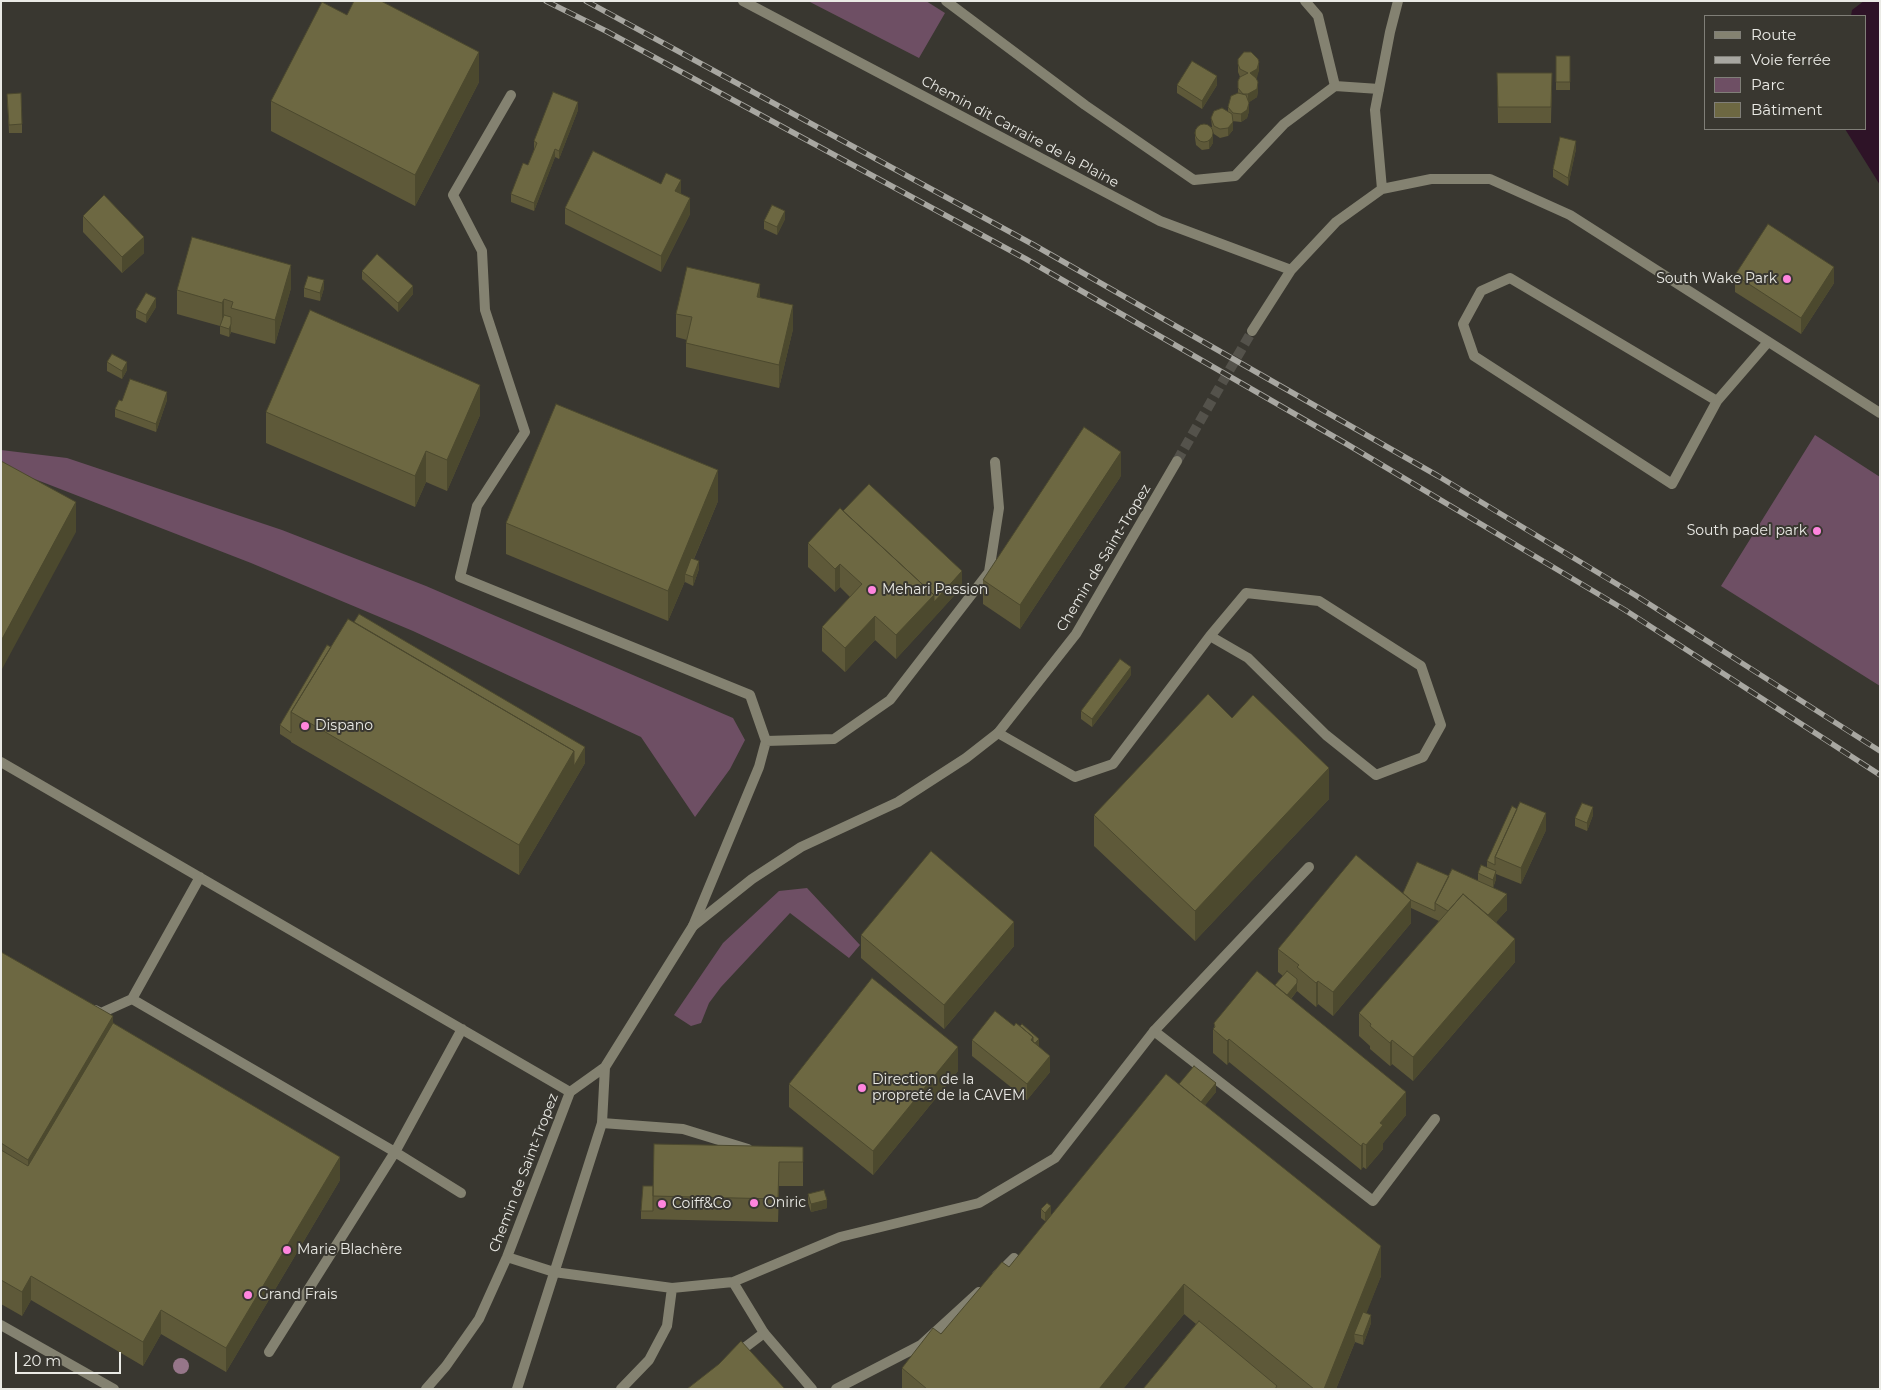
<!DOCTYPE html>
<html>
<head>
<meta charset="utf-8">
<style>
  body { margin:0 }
  #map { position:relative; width:1881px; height:1390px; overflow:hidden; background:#393730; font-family:Montserrat,sans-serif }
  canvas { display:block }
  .frame { position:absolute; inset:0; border:2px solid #eaeae5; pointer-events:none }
  .legend { position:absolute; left:1704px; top:15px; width:162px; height:115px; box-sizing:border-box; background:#393730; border:1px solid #807f78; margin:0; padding:6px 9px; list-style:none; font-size:15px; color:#eaeae5 }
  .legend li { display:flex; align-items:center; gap:10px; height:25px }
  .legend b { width:25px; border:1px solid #807f78 }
  .scale { position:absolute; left:15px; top:1352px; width:106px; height:22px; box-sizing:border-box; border:2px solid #eaeae5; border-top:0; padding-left:6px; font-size:15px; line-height:18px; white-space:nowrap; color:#eaeae5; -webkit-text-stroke:4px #393730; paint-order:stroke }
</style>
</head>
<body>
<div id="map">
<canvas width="1881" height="1390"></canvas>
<div class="frame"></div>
<ul class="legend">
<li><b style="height:6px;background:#848271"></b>Route</li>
<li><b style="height:6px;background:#a8a7a1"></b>Voie ferrée</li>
<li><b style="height:14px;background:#6e4f64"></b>Parc</li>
<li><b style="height:14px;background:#6d6842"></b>Bâtiment</li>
</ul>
<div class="scale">20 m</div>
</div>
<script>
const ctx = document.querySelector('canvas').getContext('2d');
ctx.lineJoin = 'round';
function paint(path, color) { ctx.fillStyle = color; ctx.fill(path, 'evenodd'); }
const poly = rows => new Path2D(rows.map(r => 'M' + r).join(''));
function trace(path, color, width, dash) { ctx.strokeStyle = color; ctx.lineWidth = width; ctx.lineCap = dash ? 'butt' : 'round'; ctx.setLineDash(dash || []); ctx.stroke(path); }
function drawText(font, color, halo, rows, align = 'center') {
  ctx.font = font + ' Montserrat,sans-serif'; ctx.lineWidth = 4; ctx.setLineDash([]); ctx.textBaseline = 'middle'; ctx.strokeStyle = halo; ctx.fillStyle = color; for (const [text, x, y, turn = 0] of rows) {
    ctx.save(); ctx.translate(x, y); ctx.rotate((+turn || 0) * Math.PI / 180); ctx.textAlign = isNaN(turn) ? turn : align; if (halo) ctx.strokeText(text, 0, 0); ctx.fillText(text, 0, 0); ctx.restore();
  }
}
paint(poly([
  [808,1,926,1,945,13,919,58],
  [1815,435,1880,477,1880,686,1721,586],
  [1,450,67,458,282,530,426,586,733,718,745,740,730,769,695,817,641,737,413,631,251,563,1,466],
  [807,888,860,945,849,958,790,913,721,987,709,1003,701,1023,691,1026,674,1015,723,943,779,891]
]), '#6e4f64');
paint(poly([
  [1864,1,1880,1,1880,185,1845,129,1865,129,1865,16,1851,16,1852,10]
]), '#2e1327');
trace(poly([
  [1177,461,1252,331]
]), '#54524b', 10, [10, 5]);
trace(poly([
  [946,1,1085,105,1194,180,1235,176,1284,124,1335,86,1379,89],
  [1305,1,1318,16,1335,86],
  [511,95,453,195,482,251,485,310,525,432,477,506,460,577,750,695,766,741,759,767,693,926],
  [1717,401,1672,484,1474,356,1463,324,1481,291,1510,278,1717,401,1768,342],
  [998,733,1075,777,1113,764,1210,636,1246,593,1319,601,1421,666,1441,725,1423,757,1376,775,1326,735,1248,658,1210,636],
  [766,741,834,739,890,700,989,572,999,508,995,462],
  [1,762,570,1092],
  [1309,867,1154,1031,1373,1201,1435,1119],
  [200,877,132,999,395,1152,269,1352],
  [95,1010,101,1013,132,999],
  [602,1123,683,1129,748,1149],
  [461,1193,395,1152,462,1029],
  [997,1275,1014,1258],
  [1,1325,114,1389],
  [735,1355,764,1333],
  [836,1389,921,1345,979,1292]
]), '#848271', 10);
trace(poly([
  [743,1,1160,221,1291,270],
  [1382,189,1375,110,1390,32,1398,1],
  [1252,331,1291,270,1336,222,1382,189,1431,179,1490,179,1570,215,1880,413],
  [507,1257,554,1272,672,1288,733,1282,764,1333,812,1389],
  [733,1282,840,1237,979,1203,1055,1158,1154,1031],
  [426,1389,446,1366,479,1319,507,1257,570,1092,605,1067,693,926,752,879,801,847,898,802,966,758,998,733,1076,634,1177,461],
  [517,1389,602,1123,605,1067],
  [621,1389,649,1360,667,1326,672,1288]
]), '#848271', 10);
const rail = poly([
  [546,1,606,31,1026,259,1345,443,1625,610,1880,775],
  [586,1,1034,245,1438,476,1635,595,1880,751]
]);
trace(rail, '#a8a7a1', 5.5);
trace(rail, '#393730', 4, [11]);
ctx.fillStyle = '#967689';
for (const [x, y] of [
  [181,1366]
]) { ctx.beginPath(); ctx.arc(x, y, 8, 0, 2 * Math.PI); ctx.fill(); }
paint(poly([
  [347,15,479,82,415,206,271,131,271,101],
  [1556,56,1570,56,1570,90,1556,90],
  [1238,59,1259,70,1256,78,1258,90,1257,97,1249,102,1249,111,1247,118,1241,122,1232,121,1233,130,1228,136,1220,138,1214,134,1212,130,1213,143,1209,149,1202,150,1196,145,1195,138,1195,130,1212,127,1211,118,1228,112,1228,107,1238,93,1238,81,1240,77,1238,72],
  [1497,73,1552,73,1551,123,1498,123],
  [1177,85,1217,85,1202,109,1177,93],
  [7,94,22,124,22,133,9,133],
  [578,110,559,159,555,157,534,211,511,202,511,194,528,165,534,150,534,141],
  [1576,149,1568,186,1553,177,1553,169],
  [681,194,690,214,661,272,565,224,565,208],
  [83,216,144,253,122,273,83,232],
  [785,219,777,235,764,229,764,221],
  [362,271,413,294,398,312,362,279],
  [1735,275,1834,283,1801,334,1735,292],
  [291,288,275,344,231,332,229,337,220,334,220,326,177,314,177,290],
  [304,288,324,288,320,301,304,297],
  [760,297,793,329,779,388,686,367,686,343,687,340,676,337,676,314],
  [156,307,146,323,136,318,136,310],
  [107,362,127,370,122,379,107,371],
  [167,400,156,432,115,417,115,409],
  [266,412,480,415,447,491,426,482,415,507,266,443],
  [1121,476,1020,629,983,604,983,580],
  [718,501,694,559,699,569,693,586,685,582,685,581,668,621,506,554,506,523],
  [808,543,962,587,896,659,875,640,845,672,822,651,822,627,850,597,840,587,835,592,808,567],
  [331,647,585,763,519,875,291,742,291,741,280,734,280,725],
  [1131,675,1092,727,1081,719,1081,711],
  [1232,718,1329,799,1195,941,1094,846,1094,815],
  [1593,815,1587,831,1575,826,1575,818],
  [1546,830,1521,884,1496,874,1496,879,1493,888,1507,910,1496,922,1515,962,1413,1081,1392,1064,1390,1066,1370,1049,1370,1046,1359,1036,1359,1013,1439,921,1411,908,1411,923,1333,1016,1318,1004,1316,1007,1297,991,1291,999,1406,1115,1383,1143,1383,1149,1366,1169,1363,1167,1361,1170,1229,1062,1227,1065,1213,1053,1213,1029,1214,1027,1214,1023,1275,985,1283,976,1278,972,1278,949,1403,893,1449,876,1478,881,1478,873,1487,867,1487,861],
  [861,935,1014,946,944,1029,861,958],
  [1,952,113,1023,340,1180,226,1372,161,1334,143,1366,31,1300,22,1316,1,1304],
  [1014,1026,1039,1047,1050,1072,1027,1100,972,1056,972,1040],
  [958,1071,873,1175,789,1107,789,1084],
  [1179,1084,1216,1092,1205,1105,1381,1276,1366,1313,1371,1323,1363,1345,1355,1342,1336,1389,1143,1389,1196,1324,1184,1314,1123,1389,902,1389,902,1368,941,1334,1009,1267],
  [803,1147,803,1186,779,1186,778,1222,641,1219,641,1211,653,1186],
  [808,1194,827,1208,811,1212,808,1203],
  [1041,1209,1051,1215,1045,1221,1041,1218]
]), '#5e5939');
paint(poly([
  [479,52,479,82,415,206,415,175],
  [1259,62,1259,70,1257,78,1250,81,1250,73],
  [1217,76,1217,85,1202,109,1202,101],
  [1258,82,1258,90,1257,97,1248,103,1248,94],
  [578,102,578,110,559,159,559,151],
  [1249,103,1249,111,1247,118,1241,122,1241,114],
  [1233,122,1233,130,1228,136,1228,128],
  [1213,135,1213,143,1209,149,1209,140],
  [1576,141,1576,149,1568,186,1568,178],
  [555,149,555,157,534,211,534,203],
  [681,180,681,197,675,191],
  [690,198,690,214,661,272,661,256],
  [785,211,785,219,777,235,777,227],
  [144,237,144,253,122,273,122,257],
  [291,265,291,288,275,344,275,320],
  [1834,267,1834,283,1801,334,1801,318],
  [324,280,324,288,320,301,320,293],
  [760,284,760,307,757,297],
  [413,286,413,294,398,312,398,303],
  [156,298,156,307,146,323,146,315],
  [224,299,224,323,222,326,222,303],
  [793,305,793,329,779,388,779,365],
  [231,324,231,332,229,337,229,329],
  [127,362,127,370,122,379,122,371],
  [480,385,480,415,447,491,447,460],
  [167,392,167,400,156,432,156,424],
  [426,451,426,482,415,507,415,476],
  [1121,452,1121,476,1020,629,1020,605],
  [718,470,718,501,687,575,685,574,685,581,668,621,668,591],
  [76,502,76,532,1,671,1,641],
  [699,561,699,569,693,586,693,577],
  [840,564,840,587,835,592,835,569],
  [962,571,962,587,934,618,934,602],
  [934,595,934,618,896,659,896,635],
  [875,616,875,640,845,672,845,648],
  [1131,667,1131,675,1092,727,1092,719],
  [585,747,585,763,519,875,519,845,574,751],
  [1329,768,1329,799,1195,941,1195,911],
  [1593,807,1593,815,1587,831,1587,823],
  [1546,813,1546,830,1521,884,1521,868],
  [1496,871,1496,879,1493,888,1493,880],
  [1507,894,1507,910,1484,935,1484,919],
  [1411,900,1411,923,1333,1016,1333,992],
  [1014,922,1014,946,944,1029,944,1005],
  [1515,939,1515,962,1413,1081,1413,1057],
  [1318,981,1318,1004,1316,1007,1316,983],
  [1297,983,1297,991,1279,1013,1279,1005],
  [113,1016,113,1046,28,1190,28,1160],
  [1033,1037,1039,1039,1039,1047,1031,1040],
  [1229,1039,1229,1062,1227,1065,1227,1041],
  [1392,1040,1392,1064,1390,1066,1390,1043],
  [958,1047,958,1071,873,1175,873,1151],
  [1050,1056,1050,1072,1027,1100,1027,1084],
  [1216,1083,1216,1092,1190,1123,1190,1115],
  [1406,1092,1406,1115,1383,1143,1383,1149,1366,1169,1366,1145,1380,1123],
  [1363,1143,1363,1167,1361,1170,1361,1146],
  [340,1157,340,1180,226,1372,226,1348],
  [779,1162,779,1186,778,1222,778,1199],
  [827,1200,827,1208,811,1212,811,1204],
  [1051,1206,1051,1215,1045,1221,1045,1213],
  [1381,1246,1381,1276,1358,1335,1354,1334,1355,1342,1336,1389,1324,1389],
  [31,1276,31,1300,22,1316,22,1292],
  [1184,1284,1184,1314,1123,1389,1099,1389],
  [161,1310,161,1334,143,1366,143,1342],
  [1371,1315,1371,1323,1363,1345,1363,1336]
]), '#4c492e');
const building = poly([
  [354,1,381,1,479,52,415,175,271,101,322,2,347,15,354,1],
  [1244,52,1251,52,1258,59,1259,62,1257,69,1250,73,1256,78,1258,82,1257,89,1248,94,1243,94,1238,88,1238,81,1240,77,1248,73,1240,69,1238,64,1238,59,1244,52],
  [1556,56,1570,56,1570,82,1556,82,1556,56],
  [1192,61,1217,76,1202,101,1177,85,1192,61],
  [1497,73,1552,73,1551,107,1498,107,1497,73],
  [553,92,578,102,559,151,555,149,534,203,511,194,523,163,528,165,537,143,534,141,553,92],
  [21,93,22,124,9,125,7,94,21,93],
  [1238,93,1246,95,1249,103,1247,110,1241,114,1233,113,1228,107,1231,96,1238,93],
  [1222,108,1232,114,1233,122,1228,128,1220,129,1214,126,1211,118,1214,111,1222,108],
  '1195 133a9 9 0 1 1 18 0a9 9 0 1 1-18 0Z',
  [1560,137,1576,141,1568,178,1553,169,1560,137],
  [593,151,661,184,666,173,681,180,675,191,690,198,661,256,565,208,593,151],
  [104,195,144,237,122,257,83,216,104,195],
  [772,205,785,211,777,227,764,221,772,205],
  [1768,224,1834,267,1801,318,1735,275,1768,224],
  [192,237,291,265,275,320,231,308,233,302,224,299,222,303,177,290,192,237],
  [377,254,413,286,398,303,362,271,377,254],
  [687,267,760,284,757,297,793,305,779,365,686,343,692,317,676,314,687,267],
  [308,276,324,280,320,293,304,288,308,276],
  [146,293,156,298,146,315,136,310,146,293],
  [310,310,480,385,447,460,426,451,415,476,266,412,310,310],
  [224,315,231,317,231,324,229,329,220,326,224,315],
  [112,354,127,362,122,371,107,362,112,354],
  [130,379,167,392,156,424,115,409,119,400,122,401,130,379],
  [556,404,718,470,668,591,506,523,556,404],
  [1084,427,1121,452,1020,605,983,580,1084,427],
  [1,461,76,502,1,641,1,461],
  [869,484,962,571,934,602,934,595,843,511,869,484],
  [840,508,934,595,896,635,875,616,845,648,822,627,862,584,840,564,835,569,808,543,840,508],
  [691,558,699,561,693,577,685,574,691,558],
  [359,614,585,747,574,766,574,751,354,622,359,614],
  [348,619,574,751,519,845,291,712,348,619],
  [327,645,331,647,291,712,291,733,280,725,327,645],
  [1120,659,1131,667,1092,719,1081,711,1120,659],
  [1208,694,1232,718,1253,695,1329,768,1195,911,1094,815,1208,694],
  [1520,802,1546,813,1521,868,1495,857,1520,802],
  [1582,803,1593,807,1587,823,1575,818,1582,803],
  [1512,806,1517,809,1495,857,1495,865,1487,861,1512,806],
  [931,851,1014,922,944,1005,861,935,931,851],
  [1356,855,1411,900,1333,992,1318,981,1316,983,1297,967,1299,965,1278,949,1356,855],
  [1417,862,1449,876,1435,903,1435,911,1411,900,1403,893,1417,862],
  [1481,865,1496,871,1493,880,1478,873,1481,865],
  [1452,869,1507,894,1488,915,1463,894,1448,911,1435,903,1452,869],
  [1463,894,1515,939,1413,1057,1392,1040,1390,1043,1370,1026,1371,1024,1359,1013,1463,894],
  [1,952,113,1016,28,1160,1,1143,1,952],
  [1257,971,1406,1092,1380,1123,1383,1125,1366,1145,1363,1143,1361,1146,1229,1039,1227,1041,1213,1029,1215,1027,1214,1023,1257,971],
  [1287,971,1297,979,1297,983,1287,995,1275,985,1287,971],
  [872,978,958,1047,873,1151,789,1084,872,978],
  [995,1011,1014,1026,1016,1023,1033,1037,1031,1040,1050,1056,1027,1084,972,1040,995,1011],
  [113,1023,340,1157,226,1348,161,1310,143,1342,31,1276,22,1292,1,1280,1,1150,28,1166,113,1023],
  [1022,1024,1039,1039,1035,1043,1033,1042,1033,1037,1020,1026,1022,1024],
  [1194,1066,1216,1083,1201,1102,1179,1084,1194,1066],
  [1166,1074,1381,1246,1324,1389,1314,1389,1184,1284,1099,1389,927,1389,902,1368,933,1328,941,1334,1002,1262,1009,1267,1166,1074],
  [654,1144,803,1147,803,1162,779,1162,778,1199,653,1196,654,1144],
  [643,1186,653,1186,653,1211,641,1211,643,1186],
  [824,1190,827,1200,811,1204,808,1194,824,1190],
  [1047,1203,1051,1206,1045,1213,1041,1209,1047,1203],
  [1363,1312,1371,1315,1363,1336,1354,1334,1363,1312],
  [1199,1321,1277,1386,1275,1389,1143,1389,1199,1321],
  [741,1341,785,1389,687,1389,719,1364,741,1341]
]);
paint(building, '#6d6842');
trace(building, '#4c492e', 1);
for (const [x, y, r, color] of [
  [1787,279,5,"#ff85de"],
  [1817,531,5,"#ff85de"],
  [872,590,5,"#ff85de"],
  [305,726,5,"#ff85de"],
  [862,1088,5,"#ff85de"],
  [754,1203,5,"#ff85de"],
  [662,1204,5,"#ff85de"],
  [287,1250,5,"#ff85de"],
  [248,1295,5,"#ff85de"]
]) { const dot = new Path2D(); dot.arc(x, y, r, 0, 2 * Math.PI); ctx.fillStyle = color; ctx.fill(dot); trace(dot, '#393730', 2); }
drawText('14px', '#eaeae5', '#393730', [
  ["Chemin dit Carraire de la Plaine",1020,132,28],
  ["Chemin de Saint-Tropez",1104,558,-59],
  ["Chemin de Saint-Tropez",524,1173,-69]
]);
drawText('14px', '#eaeae5', '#393730', [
  ["South Wake Park",1777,279,"right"],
  ["South padel park",1807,531,"right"],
  ["Mehari Passion",882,590],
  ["Dispano",315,726],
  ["Direction de la",872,1080],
  ["propreté de la CAVEM",872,1096],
  ["Oniric",764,1203],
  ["Coiff&Co",672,1204],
  ["Marie Blachère",297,1250],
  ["Grand Frais",258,1295]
], 'left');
</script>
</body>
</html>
